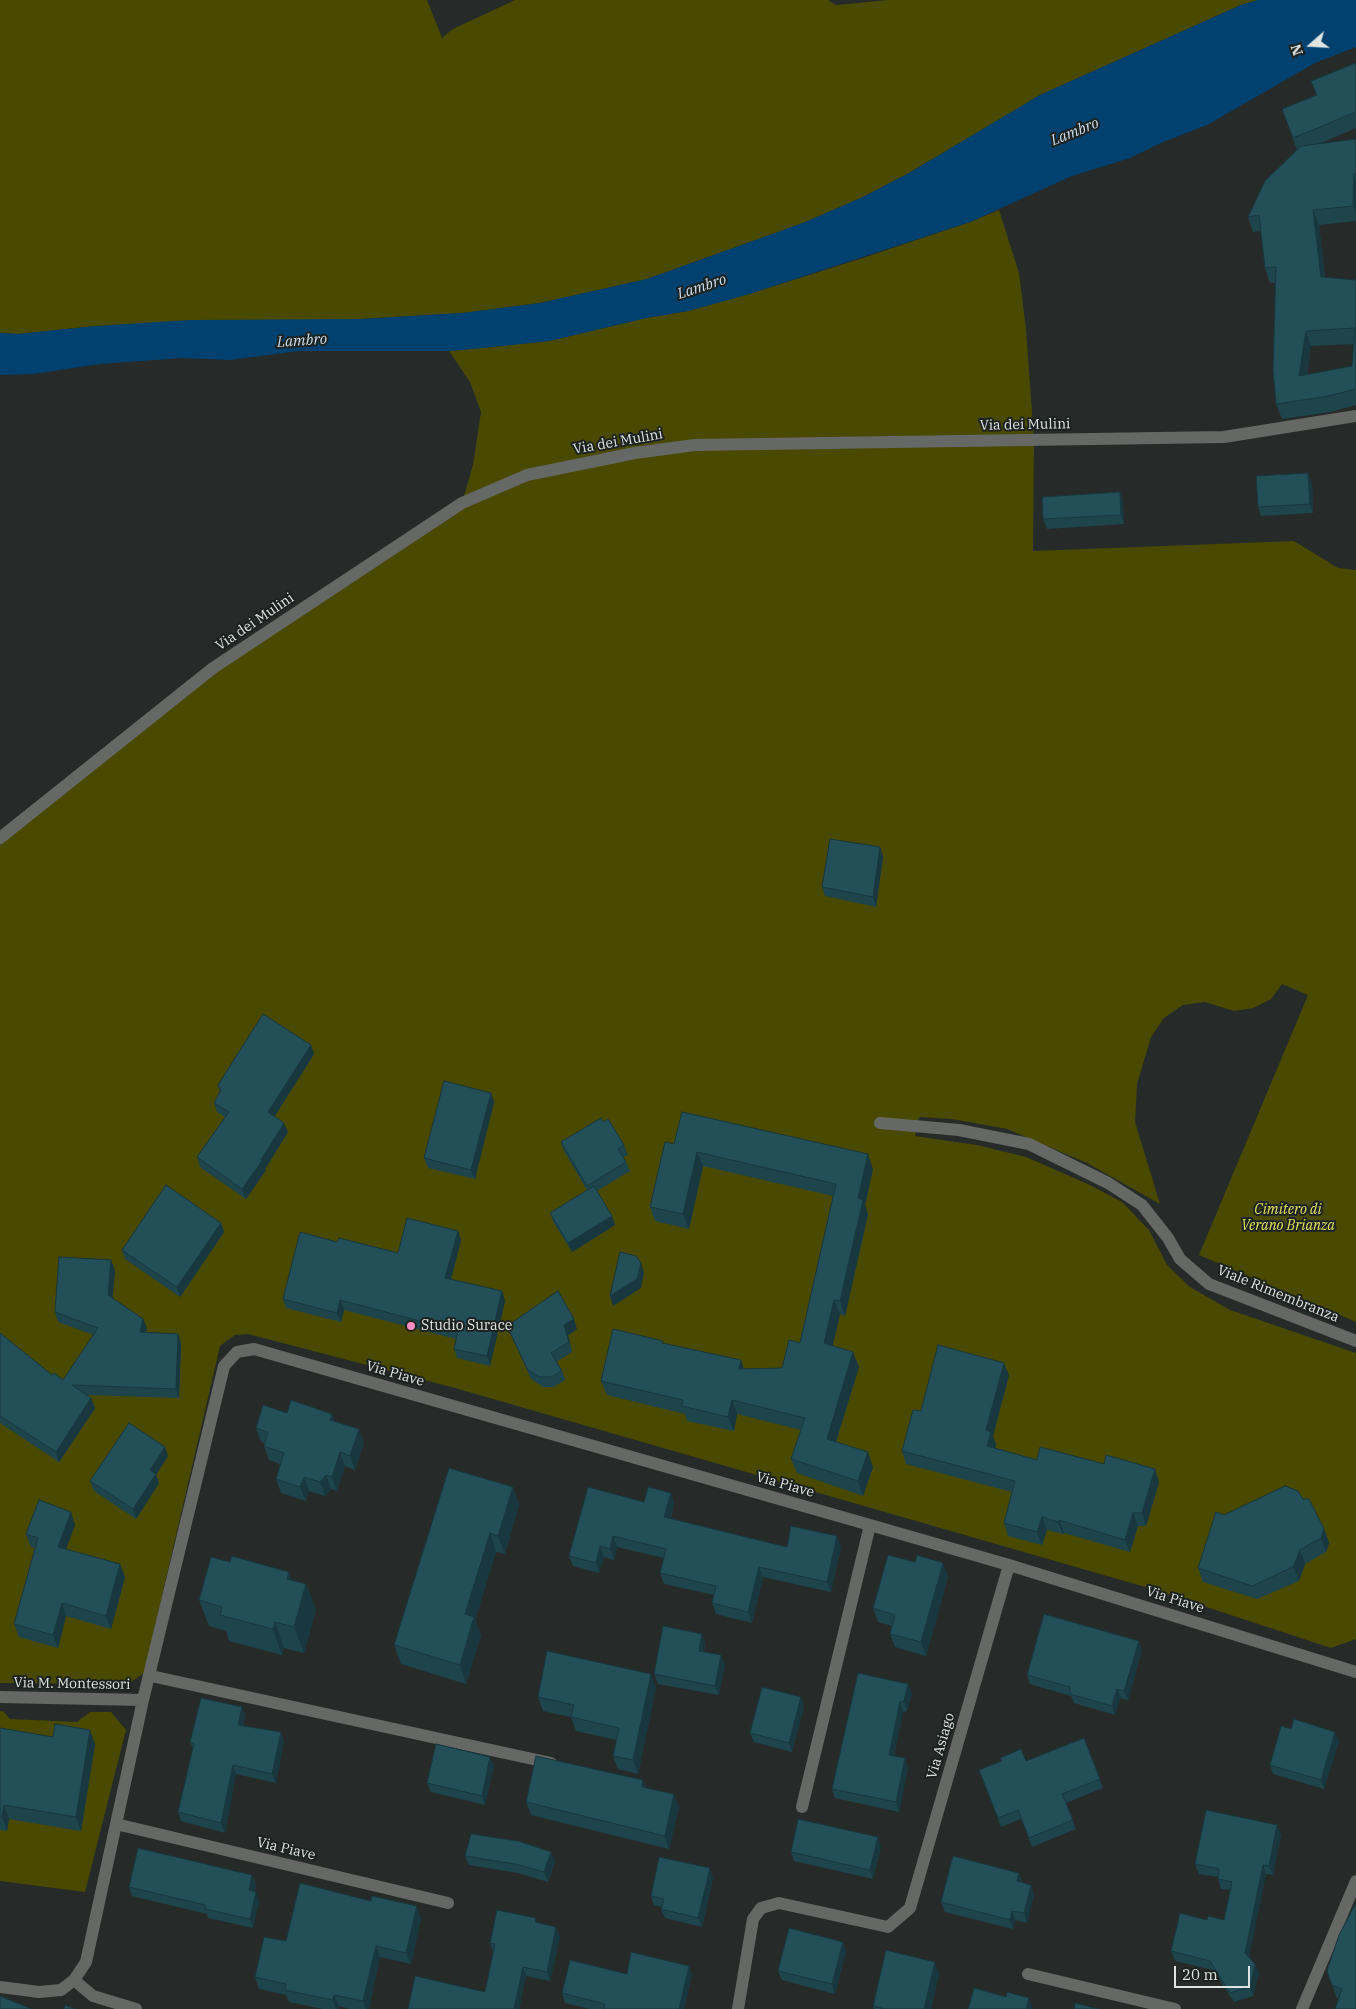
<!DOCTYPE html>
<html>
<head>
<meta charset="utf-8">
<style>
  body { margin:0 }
  #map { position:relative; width:1356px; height:2009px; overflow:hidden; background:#262b2a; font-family:"IBM Plex Serif",serif }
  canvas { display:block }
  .north { position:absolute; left:1286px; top:20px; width:50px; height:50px; -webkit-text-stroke:4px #1c2220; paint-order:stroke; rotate:251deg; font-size:14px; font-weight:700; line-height:20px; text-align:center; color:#dfe3e2 }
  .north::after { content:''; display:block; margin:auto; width:18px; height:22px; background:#dfe3e2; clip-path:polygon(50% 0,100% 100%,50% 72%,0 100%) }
  .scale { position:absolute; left:1174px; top:1966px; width:76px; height:22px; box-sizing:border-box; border:2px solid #dfe3e2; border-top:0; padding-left:6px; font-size:15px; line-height:18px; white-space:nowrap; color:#dfe3e2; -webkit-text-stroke:4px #1c2220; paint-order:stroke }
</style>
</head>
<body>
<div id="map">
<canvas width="1356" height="2009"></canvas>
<div class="north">N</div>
<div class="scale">20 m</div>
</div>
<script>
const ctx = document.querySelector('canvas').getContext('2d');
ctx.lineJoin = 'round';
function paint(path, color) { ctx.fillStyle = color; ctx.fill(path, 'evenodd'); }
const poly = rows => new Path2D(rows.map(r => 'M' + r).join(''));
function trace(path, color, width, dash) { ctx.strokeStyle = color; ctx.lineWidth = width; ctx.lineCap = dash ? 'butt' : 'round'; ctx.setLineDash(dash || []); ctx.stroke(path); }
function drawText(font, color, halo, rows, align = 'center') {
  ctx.font = font + ' "IBM Plex Serif",serif'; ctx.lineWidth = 4; ctx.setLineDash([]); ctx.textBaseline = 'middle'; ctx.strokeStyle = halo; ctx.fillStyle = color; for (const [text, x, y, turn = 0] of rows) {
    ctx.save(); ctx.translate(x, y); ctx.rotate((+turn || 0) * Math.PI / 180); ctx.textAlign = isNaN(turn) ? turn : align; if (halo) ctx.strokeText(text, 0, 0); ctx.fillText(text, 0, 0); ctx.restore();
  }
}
paint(poly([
  [0,0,427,0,442,38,453,29,515,0,828,0,836,5,889,0,1258,0,1241,5,1040,95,909,173,863,197,803,223,647,279,540,303,463,313,361,319,96,326,18,334,0,333],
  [999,210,1019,273,1026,329,1034,440,1033,551,1294,541,1338,568,1356,570,1356,1322,1199,1255,1308,995,1282,984,1271,999,1253,1008,1234,1011,1205,1002,1183,1005,1164,1018,1151,1037,1137,1084,1135,1122,1160,1204,1087,1163,1007,1129,952,1119,919,1117,915,1136,977,1145,1026,1157,1088,1184,1122,1202,1149,1230,1167,1265,1190,1287,1230,1310,1356,1353,1356,1639,1331,1648,1152,1589,455,1388,248,1334,235,1335,220,1346,144,1673,128,1684,0,1683,0,838,213,668,462,503,473,465,481,412,470,382,449,351,549,341,646,318,688,311,749,294,863,258,970,222],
  [0,1711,3,1711,10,1719,77,1722,90,1712,111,1712,126,1730,85,1892,0,1881]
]), '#494900');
paint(poly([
  [1258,0,1356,0,1356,47,1315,63,1207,125,1163,142,1130,158,1072,176,970,222,749,294,688,311,646,318,549,341,493,347,449,351,298,351,230,360,182,358,100,364,33,374,0,375,0,333,18,334,96,326,190,320,361,319,463,313,540,303,647,279,803,223,863,197,909,173,1040,95,1241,5]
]), '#004170');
trace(poly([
  [0,838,213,668,462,503,527,475,635,453,695,445,1224,437,1356,416],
  [880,1123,959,1130,1029,1144,1108,1183,1142,1205,1168,1238,1180,1259,1209,1284,1356,1341],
  [151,1676,551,1763],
  [0,1697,143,1700],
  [802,1807,870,1525],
  [116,1824,448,1903],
  [1028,1974,1175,2009],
  [74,1980,93,1996,136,2009],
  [0,1987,39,1992,61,1990,74,1980,86,1962,143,1700,224,1366,237,1352,254,1349,870,1525,1009,1565,1356,1672],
  [738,2009,753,1919,761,1908,779,1903,888,1927,910,1908,1009,1565],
  [1302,2009,1356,1881]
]), '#666866', 12);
paint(poly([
  [1356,63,1356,128,1319,144,1356,139,1356,221,1319,225,1325,277,1356,280,1356,405,1330,412,1282,419,1276,404,1275,283,1270,283,1265,268,1261,231,1253,232,1248,217,1297,150,1282,109,1316,95,1311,81],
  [1354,344,1352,366,1307,375,1311,346],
  [1312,483,1313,513,1261,516,1258,507],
  [1120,492,1123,502,1124,524,1047,529,1043,519],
  [880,847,883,857,876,907,825,896,822,887],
  [311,1045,314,1054,274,1117,288,1132,265,1169,266,1170,246,1199,200,1167,197,1157,225,1117,217,1112,214,1103,220,1092,218,1085],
  [491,1093,494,1102,475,1179,428,1168,424,1158],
  [603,1122,624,1145,628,1155,623,1157,626,1162,630,1171,597,1191,612,1216,615,1225,572,1252,554,1223,550,1213,587,1190,564,1151,561,1142],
  [674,1144,873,1169,865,1205,868,1214,845,1316,840,1314,832,1346,859,1367,836,1442,873,1467,863,1496,797,1473,791,1459,801,1430,737,1414,734,1431,687,1421,685,1414,607,1395,601,1381,663,1343,744,1369,782,1368,800,1343,833,1196,703,1166,689,1229,655,1221,650,1207],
  [221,1223,224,1232,180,1297,125,1259,122,1250],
  [458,1231,461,1240,451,1279,502,1291,505,1301,490,1366,457,1358,454,1349,456,1339,344,1310,341,1322,286,1308,283,1299,337,1242,398,1253],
  [115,1270,112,1298,143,1319,147,1328,146,1332,178,1334,181,1343,179,1398,87,1395,91,1398,95,1408,59,1462,0,1423,0,1333,52,1375,63,1380,94,1335,58,1322,55,1312],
  [507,1326,577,1329,568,1335,572,1352,556,1362,562,1371,565,1380,554,1387,543,1387,531,1379,511,1335],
  [1009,1375,993,1436,996,1445,995,1448,1037,1460,1104,1464,1155,1469,1159,1482,1146,1526,1138,1526,1130,1552,1064,1533,1063,1534,1047,1530,1042,1545,1008,1536,1004,1523,1012,1492,906,1464,902,1451,921,1411],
  [287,1413,332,1414,334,1421,359,1429,364,1443,355,1470,345,1466,337,1491,331,1489,325,1496,309,1491,306,1501,281,1493,276,1479,280,1464,269,1460,264,1446,264,1443,261,1442,256,1428],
  [168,1456,156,1475,159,1483,136,1519,94,1491,90,1481],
  [513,1487,519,1505,505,1554,496,1552,475,1620,481,1635,466,1684,401,1664,394,1645],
  [671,1493,674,1503,671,1519,787,1547,841,1547,831,1592,763,1577,752,1623,716,1614,712,1603,714,1595,664,1584,660,1573,664,1558,617,1547,614,1560,604,1557,599,1573,573,1566,569,1556,644,1502],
  [71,1512,75,1525,66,1549,120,1564,125,1577,111,1629,66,1616,58,1648,19,1637,14,1624,35,1548,31,1547,26,1534],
  [1224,1515,1324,1529,1329,1543,1326,1552,1305,1564,1299,1581,1257,1599,1203,1582,1198,1568],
  [915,1562,943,1563,948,1577,926,1656,895,1647,890,1634,892,1626,878,1622,873,1608],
  [292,1580,306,1584,316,1610,304,1653,284,1648,282,1655,229,1641,226,1631,209,1626,199,1600],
  [705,1643,704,1652,721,1655,725,1665,719,1695,658,1684,654,1674],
  [1142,1650,1128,1700,1120,1698,1115,1715,1074,1703,1071,1696,1030,1684,1027,1675],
  [858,1673,912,1693,907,1711,903,1712,894,1756,905,1758,908,1768,899,1812,835,1798,832,1789],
  [656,1688,638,1774,618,1769,613,1756,617,1740,576,1731,571,1717,543,1711,538,1697],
  [801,1697,804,1707,792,1752,754,1742,750,1733],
  [242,1707,245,1716,243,1726,281,1732,284,1742,276,1783,236,1774,225,1833,181,1821,178,1812,193,1749,190,1742],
  [0,1728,95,1744,81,1831,9,1819,7,1831,0,1830],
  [1291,1729,1339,1741,1324,1789,1273,1774,1270,1765],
  [1084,1738,1103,1788,1066,1803,1076,1829,1032,1847,1021,1819,1001,1827,979,1770,1002,1761,1026,1761],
  [494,1766,485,1805,431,1792,427,1783],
  [674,1794,679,1807,669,1849,531,1815,526,1802],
  [1281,1834,1273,1875,1266,1874,1249,1957,1255,1964,1259,1973,1253,1996,1234,2002,1213,1970,1175,1961,1171,1951,1207,1920,1224,1920,1230,1890,1221,1889,1218,1879,1218,1877,1199,1874,1195,1864],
  [881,1847,873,1879,794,1861,791,1852],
  [551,1852,555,1861,548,1882,518,1873,469,1865,465,1856],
  [252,1875,256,1885,254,1892,259,1902,253,1928,208,1918,207,1914,132,1896,129,1887],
  [713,1878,702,1927,665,1918,661,1909,662,1907,654,1905,651,1896],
  [1023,1882,1031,1885,1034,1894,1027,1923,1015,1920,1013,1929,945,1912,941,1902],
  [1356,1903,1356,2009,1337,1998,1327,1971],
  [421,1918,411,1964,380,1957,369,2009,350,2009,339,2006,338,2009,323,2009,289,2002,286,1995,259,1989,255,1977,286,1941],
  [537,1923,560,1936,550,1981,526,1976,519,2009,408,2009,485,1992,493,1952,490,1943],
  [846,1951,835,1994,782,1980,778,1971],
  [689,1966,692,1975,684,2009,590,2009,565,2003,562,1993,627,1974],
  [939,1974,931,2009,874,2009,873,2006]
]), '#1e444c');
paint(poly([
  [1354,174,1356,181,1356,213,1353,206],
  [1313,210,1319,225,1326,292,1321,277],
  [1306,331,1311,346,1304,391,1299,376],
  [1308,473,1312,483,1313,513,1310,504],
  [1120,492,1123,502,1124,524,1121,515],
  [880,847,883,857,876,907,873,897],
  [311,1045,314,1054,271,1122,268,1112],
  [491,1093,494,1102,475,1179,471,1170],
  [284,1123,288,1132,265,1169,266,1170,246,1199,242,1189],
  [697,1152,703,1166,689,1229,683,1214],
  [868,1154,873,1169,865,1205,868,1214,845,1316,840,1301,858,1198],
  [612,1216,615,1225,572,1252,568,1243],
  [221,1223,224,1232,180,1297,177,1287],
  [458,1231,461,1240,449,1287,445,1278],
  [111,1260,115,1270,112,1305,108,1295],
  [641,1263,644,1273,641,1288,613,1306,610,1296],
  [502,1291,505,1301,490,1366,487,1356],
  [340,1300,344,1310,341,1322,337,1313],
  [834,1300,840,1314,830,1358,824,1343],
  [143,1319,147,1328,143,1341,140,1332],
  [574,1319,577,1329,568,1335,572,1352,564,1325],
  [178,1334,181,1343,179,1398,176,1389],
  [853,1352,859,1367,832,1453,827,1439],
  [741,1360,746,1375,739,1369],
  [1004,1363,1009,1375,993,1436,996,1445,992,1459,987,1446,986,1430],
  [91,1398,95,1408,59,1462,56,1452],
  [732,1400,737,1414,734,1431,728,1417],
  [332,1414,337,1428,330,1420],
  [359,1429,364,1443,355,1470,350,1456],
  [165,1447,168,1456,156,1475,159,1483,136,1519,133,1509,150,1470],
  [340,1452,345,1466,337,1491,332,1477],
  [868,1452,873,1467,863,1496,858,1481],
  [1155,1469,1159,1482,1146,1526,1142,1513],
  [326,1475,331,1489,325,1496,320,1482],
  [304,1477,309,1491,306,1501,300,1487],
  [513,1487,519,1505,505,1554,498,1536],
  [671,1493,674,1503,668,1528,664,1517],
  [71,1512,75,1525,62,1560,58,1547],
  [1133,1513,1138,1526,1130,1552,1125,1540],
  [1042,1517,1047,1530,1042,1545,1037,1532],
  [1059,1520,1064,1533,1063,1534,1058,1522],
  [1324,1529,1329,1543,1326,1552,1321,1538],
  [490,1533,496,1552,475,1620,481,1635,466,1684,460,1665,465,1614],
  [613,1536,617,1547,614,1560,610,1549],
  [837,1536,841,1547,831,1592,827,1582],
  [600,1546,604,1557,599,1573,596,1563],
  [1300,1550,1305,1564,1299,1581,1293,1567],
  [943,1563,948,1577,926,1656,921,1642],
  [120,1564,125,1577,111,1629,106,1616],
  [759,1567,763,1577,752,1623,748,1612],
  [289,1572,298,1598,287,1579],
  [306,1584,316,1610,304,1653,294,1627],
  [62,1603,66,1616,58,1648,53,1635],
  [275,1622,284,1648,282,1655,273,1629],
  [702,1634,705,1643,702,1660,699,1651],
  [1139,1641,1142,1650,1128,1700,1124,1691],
  [721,1655,725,1665,719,1695,715,1686],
  [651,1674,656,1688,638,1774,633,1760],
  [908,1684,912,1693,907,1711,904,1701],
  [1117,1689,1120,1698,1115,1715,1112,1706],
  [801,1697,804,1707,792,1752,789,1743],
  [900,1702,903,1712,892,1764,889,1755],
  [242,1707,245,1716,241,1734,238,1725],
  [90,1730,95,1744,81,1831,76,1817],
  [281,1732,284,1742,276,1783,272,1774],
  [1335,1732,1339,1741,1324,1789,1321,1780],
  [490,1757,494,1766,485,1805,482,1796],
  [905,1758,908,1768,899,1812,896,1802],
  [233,1765,236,1774,225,1833,221,1823],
  [643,1780,648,1793,642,1787],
  [674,1794,679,1807,669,1849,665,1836],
  [4,1805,9,1819,7,1831,2,1817],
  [1277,1825,1281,1834,1273,1875,1269,1866],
  [878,1837,881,1847,873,1879,870,1870],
  [551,1852,555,1861,548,1882,544,1872],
  [1263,1865,1266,1874,1248,1962,1245,1953],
  [710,1868,713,1878,702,1927,698,1918],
  [1019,1873,1023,1882,1020,1890,1017,1881],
  [252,1875,256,1885,253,1900,249,1890],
  [1031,1885,1034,1894,1027,1923,1024,1913],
  [256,1892,259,1902,253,1928,250,1919],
  [417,1906,421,1918,411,1964,406,1953],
  [1012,1911,1015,1920,1013,1929,1010,1920],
  [556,1927,560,1936,550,1981,547,1972],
  [843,1942,846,1951,835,1994,832,1984],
  [376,1946,380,1957,369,2009,366,2009,363,2001],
  [935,1962,939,1974,931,2009,924,2009],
  [1255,1964,1259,1973,1253,1996,1250,1987],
  [689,1966,692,1975,684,2009,679,2009],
  [523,1967,526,1976,519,2009,514,2009],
  [334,1995,339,2006,338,2009,336,2009,333,2000],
  [1029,1998,1033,2009,1026,2009]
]), '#18373e');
const building = poly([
  [1356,63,1356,112,1293,138,1282,109,1317,95,1311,81,1356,63],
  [1356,139,1356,174,1354,174,1353,206,1313,210,1321,277,1356,280,1356,389,1324,397,1276,404,1273,371,1276,267,1265,268,1259,215,1248,217,1265,181,1301,146,1356,139],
  [1355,328,1352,366,1299,376,1306,331,1355,328],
  [1308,473,1310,504,1258,507,1256,476,1308,473],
  [1120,492,1121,515,1043,519,1042,497,1120,492],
  [830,839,880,847,873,897,822,887,830,839],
  [263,1014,311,1045,268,1112,284,1123,261,1160,262,1161,242,1189,197,1157,229,1112,214,1103,221,1090,218,1085,263,1014],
  [444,1081,491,1093,471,1170,424,1158,444,1081],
  [682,1112,868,1154,858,1198,863,1200,840,1301,834,1300,824,1343,853,1352,827,1439,868,1452,858,1481,791,1459,805,1418,732,1400,728,1417,682,1406,683,1400,601,1381,613,1329,663,1341,662,1343,741,1360,739,1369,782,1368,789,1340,800,1343,836,1184,697,1152,683,1214,650,1207,665,1142,674,1144,682,1112],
  [601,1118,603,1122,608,1119,624,1145,618,1149,626,1162,587,1186,561,1142,601,1118],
  [166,1185,221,1223,177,1287,122,1250,166,1185],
  [594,1186,612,1216,568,1243,550,1213,594,1186],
  [407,1218,458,1231,445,1278,502,1291,487,1356,454,1349,458,1331,340,1300,337,1313,283,1299,300,1232,337,1242,339,1238,398,1253,407,1218],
  [620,1252,636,1256,641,1263,637,1279,610,1296,620,1252],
  [59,1257,111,1260,108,1295,143,1319,140,1332,178,1334,176,1389,72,1385,91,1398,56,1452,0,1416,0,1333,52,1375,54,1373,63,1380,98,1328,55,1312,59,1257],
  [558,1291,574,1319,564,1325,569,1342,551,1353,562,1371,551,1377,539,1377,528,1370,507,1326,558,1291],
  [938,1345,1004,1363,986,1430,991,1432,987,1446,1037,1460,1040,1447,1104,1464,1106,1455,1155,1469,1142,1513,1133,1513,1125,1540,1059,1520,1058,1522,1042,1517,1037,1532,1004,1523,1015,1481,902,1451,913,1410,921,1411,938,1345],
  [291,1400,332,1414,330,1420,359,1429,350,1456,340,1452,332,1477,326,1475,320,1482,304,1477,300,1487,276,1479,284,1453,264,1446,268,1432,256,1428,263,1405,287,1413,291,1400],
  [129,1423,165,1447,150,1470,156,1474,133,1509,90,1481,129,1423],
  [449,1468,513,1487,498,1536,490,1533,465,1614,474,1617,460,1665,394,1645,449,1468],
  [1285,1486,1298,1491,1303,1499,1309,1499,1324,1529,1321,1538,1300,1550,1293,1567,1252,1586,1198,1568,1216,1512,1224,1515,1285,1486],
  [588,1487,644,1502,648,1487,671,1493,664,1517,787,1547,791,1526,837,1536,827,1582,759,1567,748,1612,712,1603,716,1586,660,1573,666,1549,613,1536,610,1549,600,1546,596,1563,569,1556,588,1487],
  [39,1500,71,1512,58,1547,120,1564,106,1616,62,1603,53,1635,14,1624,38,1538,26,1534,39,1500],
  [888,1555,915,1562,917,1555,943,1563,921,1642,890,1634,895,1615,873,1608,888,1555],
  [232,1556,289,1572,287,1579,306,1584,294,1627,275,1622,273,1629,220,1615,222,1607,199,1600,211,1557,230,1562,232,1556],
  [1044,1614,1139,1641,1124,1691,1117,1689,1112,1706,1070,1694,1070,1687,1027,1675,1044,1614],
  [663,1626,702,1634,699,1651,721,1655,715,1686,654,1674,663,1626],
  [547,1651,651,1674,633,1760,613,1756,619,1728,571,1717,574,1705,538,1697,547,1651],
  [858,1673,908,1684,904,1701,900,1702,889,1755,905,1758,896,1802,832,1789,858,1673],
  [762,1687,801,1697,789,1743,750,1733,762,1687],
  [201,1698,242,1707,238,1725,281,1732,272,1774,233,1765,221,1823,178,1812,194,1743,190,1742,201,1698],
  [1294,1719,1335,1732,1321,1780,1270,1765,1281,1726,1291,1729,1294,1719],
  [55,1724,90,1730,76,1817,4,1805,2,1817,0,1817,0,1728,53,1737,55,1724],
  [1084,1738,1100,1779,1062,1794,1073,1820,1029,1838,1018,1810,998,1818,979,1770,1002,1761,1000,1758,1021,1749,1026,1761,1084,1738],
  [436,1744,490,1757,482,1796,427,1783,436,1744],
  [536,1756,643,1780,642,1787,674,1794,665,1836,526,1802,536,1756],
  [1206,1810,1277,1825,1269,1866,1263,1865,1245,1953,1255,1964,1250,1987,1230,1993,1210,1961,1171,1951,1180,1913,1207,1920,1208,1916,1224,1920,1232,1882,1218,1879,1219,1869,1195,1864,1206,1810],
  [798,1819,878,1837,870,1870,791,1852,798,1819],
  [471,1834,518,1841,551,1852,544,1872,515,1864,465,1856,471,1834],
  [138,1848,252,1875,249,1890,256,1892,250,1919,205,1909,205,1905,129,1887,138,1848],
  [953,1856,1019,1873,1017,1881,1031,1885,1024,1913,1012,1911,1010,1920,941,1902,953,1856],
  [659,1857,710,1868,698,1918,661,1909,664,1899,651,1896,659,1857],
  [300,1883,371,1901,372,1896,417,1906,406,1953,376,1946,363,2001,334,1995,333,2000,285,1990,286,1984,255,1977,264,1937,286,1941,300,1883],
  [1356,1903,1356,2009,1335,2009,1342,1989,1332,1985,1327,1971,1339,1935,1356,1903],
  [497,1910,536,1918,535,1922,556,1927,547,1972,523,1967,514,2009,408,2009,415,1976,485,1992,495,1944,490,1943,497,1910],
  [789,1928,843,1942,832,1984,778,1971,789,1928],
  [886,1950,935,1962,924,2009,885,2009,873,2006,886,1950],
  [631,1952,689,1966,679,2009,604,2009,605,2004,562,1993,570,1960,627,1974,631,1952],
  [974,1988,1006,1997,1007,1992,1029,1998,1026,2009,968,2009,974,1988],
  [0,1996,32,2009,0,2009,0,1996],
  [1075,2003,1099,2009,1074,2009,1075,2003],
  [65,2005,75,2009,64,2009,65,2005]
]);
paint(building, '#234f58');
trace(building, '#18373e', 1);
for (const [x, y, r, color] of [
  [411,1326,5,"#fc8fc2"]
]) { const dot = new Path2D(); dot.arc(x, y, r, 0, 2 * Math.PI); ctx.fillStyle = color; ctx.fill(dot); trace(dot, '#1c2220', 2); }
drawText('14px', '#dfe3e2', '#1c2220', [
  ["Via dei Mulini",1025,425,-1],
  ["Via dei Mulini",618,442,-10],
  ["Via dei Mulini",255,622,-34],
  ["Viale Rimembranza",1278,1294,22],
  ["Via Piave",395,1374,16],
  ["Via Piave",785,1485,16],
  ["Via Piave",1175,1600,17],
  ["Via M. Montessori",72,1684,1],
  ["Via Asiago",941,1746,-74],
  ["Via Piave",286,1849,13]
]);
drawText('italic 14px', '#e4e660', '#1c2220', [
  ["Cimitero di",1288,1210],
  ["Verano Brianza",1288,1226]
]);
drawText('14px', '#dfe3e2', '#1c2220', [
  ["Studio Surace",421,1326]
], 'left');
drawText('italic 15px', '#cadced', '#1c2220', [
  ["Lambro",1075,132,-22],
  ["Lambro",702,287,-18],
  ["Lambro",302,341,-4]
]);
</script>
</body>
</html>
